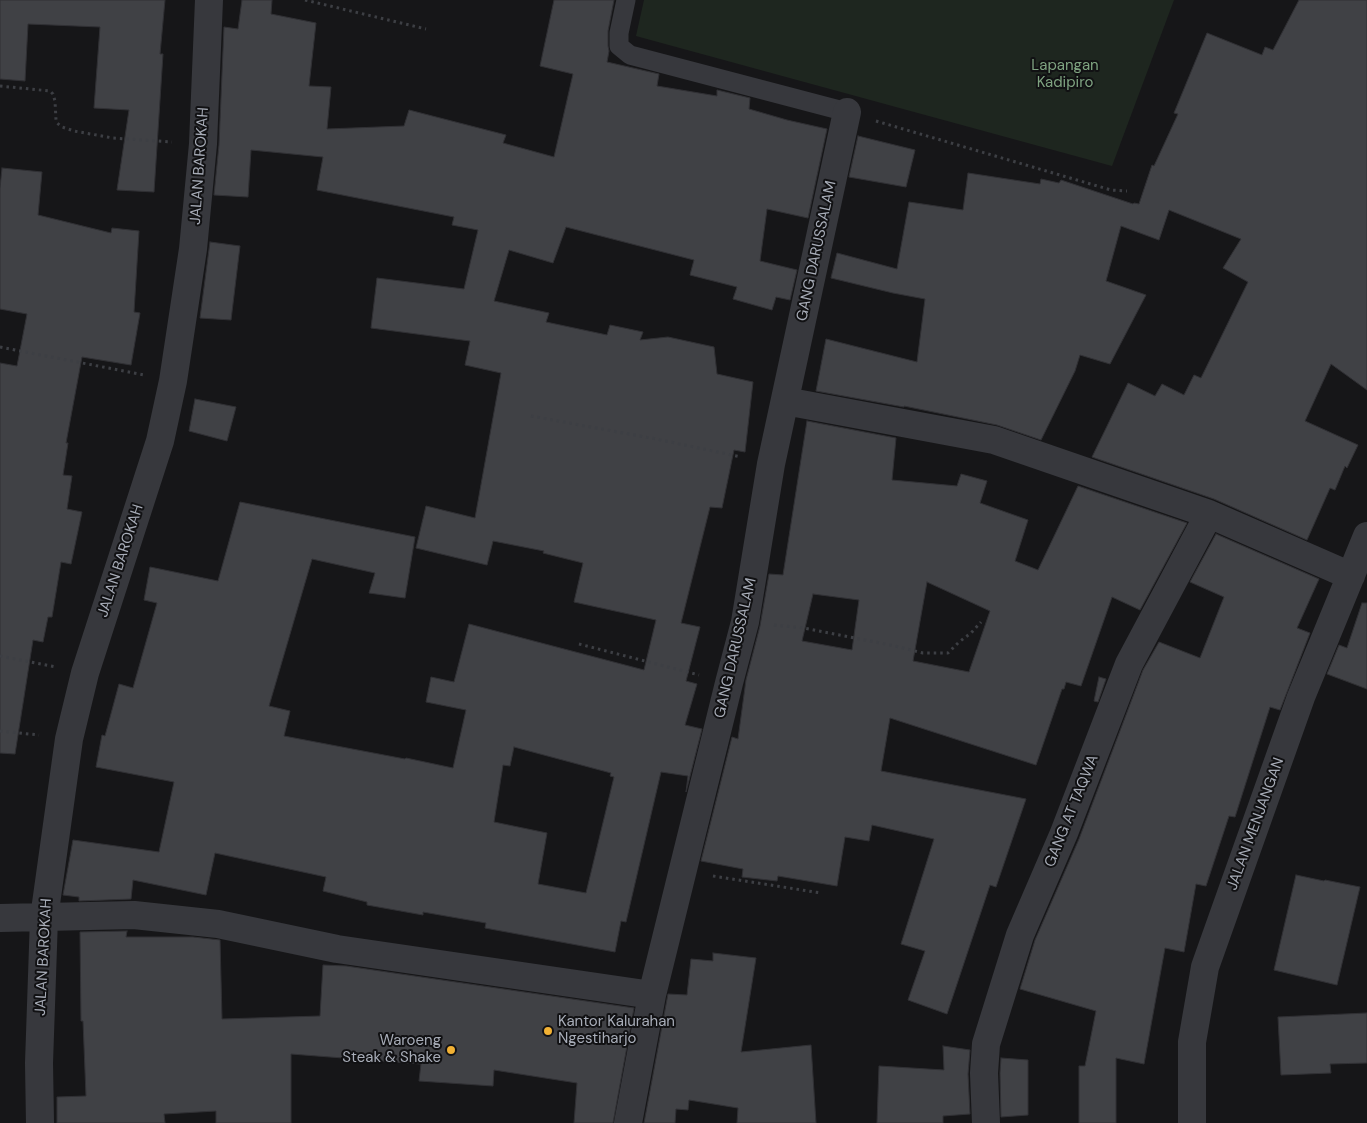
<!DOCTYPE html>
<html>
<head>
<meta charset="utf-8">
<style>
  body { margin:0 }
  canvas { display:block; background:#161618 }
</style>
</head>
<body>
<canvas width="1367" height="1123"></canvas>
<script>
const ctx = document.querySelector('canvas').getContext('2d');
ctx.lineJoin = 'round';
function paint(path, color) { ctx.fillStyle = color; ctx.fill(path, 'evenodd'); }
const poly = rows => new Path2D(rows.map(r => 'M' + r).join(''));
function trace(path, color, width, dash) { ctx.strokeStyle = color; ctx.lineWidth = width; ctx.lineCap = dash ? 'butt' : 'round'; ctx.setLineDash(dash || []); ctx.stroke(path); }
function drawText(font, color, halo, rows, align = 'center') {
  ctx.font = font + ' "DM Sans",sans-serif'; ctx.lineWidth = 4; ctx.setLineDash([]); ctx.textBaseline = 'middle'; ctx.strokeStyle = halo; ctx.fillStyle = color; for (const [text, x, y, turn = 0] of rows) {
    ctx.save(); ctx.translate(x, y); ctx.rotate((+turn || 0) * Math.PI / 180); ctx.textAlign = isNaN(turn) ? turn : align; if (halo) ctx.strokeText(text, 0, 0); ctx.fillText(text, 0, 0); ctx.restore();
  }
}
paint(poly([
  [644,0,1174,0,1112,166,636,36]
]), '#1e261f');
const building = poly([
  [0,0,165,0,160,54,163,54,154,192,117,190,129,110,94,108,100,27,28,24,25,81,0,79,0,0],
  [242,0,272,0,271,14,316,23,309,86,331,87,327,129,404,126,409,110,506,135,503,143,554,157,573,74,540,66,554,0,614,0,608,31,608,46,609,51,607,62,659,74,657,86,717,96,717,90,750,98,749,109,787,120,827,129,808,218,767,209,760,261,797,270,790,300,776,297,772,310,733,299,737,287,690,275,694,260,566,227,553,263,509,250,494,301,549,313,546,322,607,335,610,325,643,332,640,340,668,337,714,347,717,374,753,382,745,452,734,450,722,508,710,507,681,623,700,627,686,681,697,684,685,725,702,729,686,792,688,776,661,772,626,922,621,921,615,952,485,928,486,923,423,912,423,915,367,905,367,902,323,891,326,877,215,853,206,895,133,880,131,899,79,901,79,897,63,895,73,840,159,852,174,782,96,767,102,735,105,736,119,684,133,688,157,603,144,600,150,567,218,581,240,502,415,537,405,598,369,593,375,573,312,559,269,706,290,711,284,736,405,759,406,758,453,768,466,710,426,702,431,677,454,682,469,624,644,670,656,620,574,602,583,563,543,553,544,551,493,541,487,565,416,548,426,506,475,518,501,373,465,365,470,341,371,328,377,278,464,289,478,230,452,225,454,217,317,190,323,157,251,150,248,197,214,195,219,145,224,27,238,29,242,0],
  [514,747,611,773,610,776,614,777,586,893,538,884,547,833,494,822,503,765,510,766,514,747],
  [1299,0,1367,0,1367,390,1331,364,1305,421,1358,445,1347,468,1345,466,1335,490,1330,488,1307,540,1214,499,1092,457,1128,383,1155,396,1162,384,1184,395,1194,375,1201,378,1248,282,1223,268,1241,239,1169,210,1159,240,1121,226,1106,281,1146,295,1110,364,1080,355,1075,371,1041,440,997,425,904,406,904,407,816,391,826,339,917,362,925,299,893,293,831,278,837,253,897,269,909,202,963,210,968,173,1040,184,1041,179,1059,183,1061,180,1133,204,1134,203,1139,204,1152,165,1154,166,1178,114,1174,113,1207,33,1262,55,1265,47,1273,50,1299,0],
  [858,136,915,150,906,187,849,177,858,136],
  [2,168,42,172,38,215,111,233,112,228,139,231,134,312,140,313,131,365,82,357,66,443,68,443,63,475,72,476,67,509,82,512,71,564,61,562,52,617,48,617,43,642,33,640,15,754,0,753,0,363,17,366,27,314,0,309,0,188,2,168],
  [210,242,240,246,231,320,200,318,210,242],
  [195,399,236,407,227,441,189,431,195,399],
  [807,421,896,438,892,480,957,486,961,474,987,481,980,503,1028,520,1015,561,1038,570,1078,486,1187,523,1140,610,1112,597,1081,686,1066,682,1064,689,1062,689,1036,765,890,718,881,771,1026,799,996,887,990,885,947,1014,908,1000,925,951,901,944,934,839,872,825,869,841,845,837,837,886,778,876,777,881,742,877,743,869,701,861,732,737,738,739,746,680,760,626,769,574,783,575,807,421],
  [927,582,990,611,969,672,913,661,927,582],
  [813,594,859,600,852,650,802,641,813,594],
  [1216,534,1319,579,1297,628,1310,633,1280,710,1270,707,1235,817,1229,816,1206,886,1196,884,1184,952,1165,948,1144,1064,1116,1058,1116,1123,1079,1123,1079,1066,1085,1066,1096,1011,1020,989,1035,940,1079,839,1143,670,1159,642,1200,658,1224,597,1190,582,1216,534],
  [1362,603,1367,603,1367,689,1327,674,1339,645,1347,648,1362,603],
  [1099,677,1106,679,1098,702,1094,701,1099,677],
  [1296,875,1324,881,1325,880,1360,887,1337,985,1274,970,1296,875],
  [127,931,126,937,193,937,220,940,222,1019,320,1016,323,965,346,966,634,1008,613,1123,574,1123,577,1083,494,1070,493,1086,419,1081,421,1064,291,1054,291,1123,216,1123,216,1111,164,1114,165,1123,57,1123,57,1097,86,1096,83,1021,81,1021,80,932,127,931],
  [713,953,756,958,741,1052,811,1045,816,1123,737,1123,738,1108,689,1100,688,1110,676,1109,675,1123,644,1123,668,994,687,995,691,959,713,961,713,953],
  [1367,1013,1367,1063,1330,1064,1331,1073,1281,1075,1278,1017,1367,1013],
  [943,1046,970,1050,968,1074,970,1114,943,1116,943,1123,877,1123,879,1066,944,1070,943,1046],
  [1001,1058,1028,1060,1028,1115,1001,1117,1000,1073,1001,1058]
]);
paint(building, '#404145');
trace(building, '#303034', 1);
trace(poly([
  [305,0,426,29],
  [0,86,50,91,53,94,55,101,56,120,57,123,62,127,74,131,113,138,172,142],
  [876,121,1111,190,1127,191],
  [0,347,144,375],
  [531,416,656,439,741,457],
  [774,625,804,628,895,646,923,653,948,653,959,642,971,633,981,622],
  [579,644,699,675],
  [0,656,56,667],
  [0,731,39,735],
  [713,876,821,893]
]), '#3d3f44', 3, [2.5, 4]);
trace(poly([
  [626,0,619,33,619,46,630,55,847,112]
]), '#37383d', 19);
trace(poly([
  [785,401,994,440,1209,514,1351,576],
  [0,918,134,915,218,924,337,949,652,995],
  [40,1123,39,1063,44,918,69,739,85,673,160,441,173,381,193,249,203,144,209,0],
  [628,1123,652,995,729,683,745,622,771,464,847,112],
  [986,1123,984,1073,986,1044,1020,935,1064,833,1129,664,1209,514],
  [1192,1123,1192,1042,1205,967,1301,697,1367,536]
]), '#37383d', 28);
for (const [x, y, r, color] of [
  [548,1031,5,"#f2b134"],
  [451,1050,5,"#f2b134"]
]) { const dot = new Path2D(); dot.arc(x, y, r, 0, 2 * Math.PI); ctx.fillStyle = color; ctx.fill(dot); trace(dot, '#111113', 2); }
drawText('15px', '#7fa381', '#111113', [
  ["Lapangan",1065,66],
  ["Kadipiro",1065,83]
]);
drawText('15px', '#a8adb8', '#111113', [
  ["JALAN BAROKAH",200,166,-86],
  ["GANG DARUSSALAM",817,251,-78],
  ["JALAN BAROKAH",121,561,-72],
  ["GANG DARUSSALAM",736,648,-77],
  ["GANG AT TAQWA",1072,811,-68],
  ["JALAN MENJANGAN",1256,824,-70],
  ["JALAN BAROKAH",44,957,-87]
]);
drawText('15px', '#a8adb8', '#111113', [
  ["Kantor Kalurahan",558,1022],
  ["Ngestiharjo",558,1039],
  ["Waroeng",441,1041,"right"],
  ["Steak & Shake",441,1058,"right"]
], 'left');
</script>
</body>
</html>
